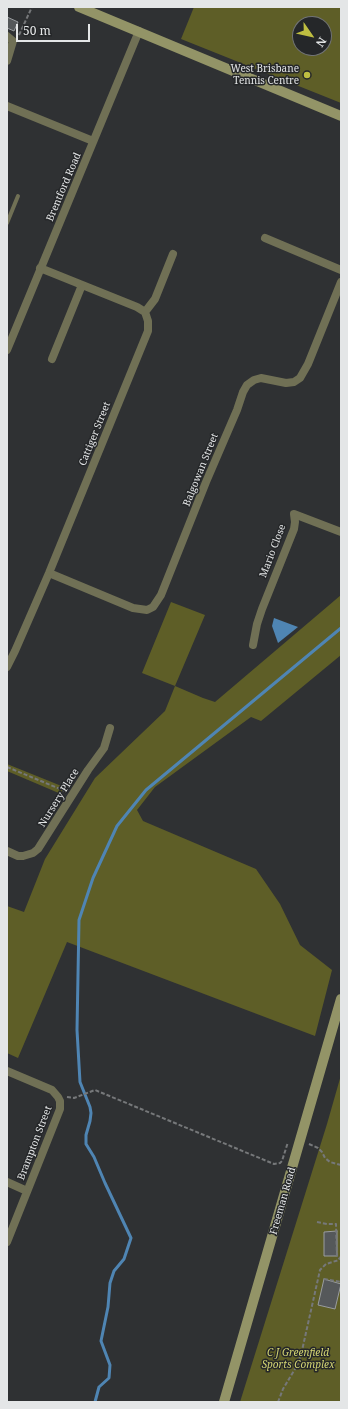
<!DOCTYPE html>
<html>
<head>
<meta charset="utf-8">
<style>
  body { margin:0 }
  #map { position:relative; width:348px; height:1409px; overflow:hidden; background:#2f3133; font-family:"Noto Serif",serif }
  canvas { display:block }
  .frame { position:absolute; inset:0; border:8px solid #e4e6e7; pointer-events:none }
  .north { position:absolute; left:292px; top:16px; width:40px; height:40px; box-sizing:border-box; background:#252729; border:1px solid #717375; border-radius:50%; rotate:124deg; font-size:11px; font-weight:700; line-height:16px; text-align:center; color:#e4e6e7 }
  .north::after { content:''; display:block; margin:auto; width:14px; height:18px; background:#bfbe41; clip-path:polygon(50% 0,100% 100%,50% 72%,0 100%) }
  .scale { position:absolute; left:16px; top:24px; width:74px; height:18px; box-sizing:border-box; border:2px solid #e4e6e7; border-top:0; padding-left:5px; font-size:12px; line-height:14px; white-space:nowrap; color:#e4e6e7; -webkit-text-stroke:3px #252729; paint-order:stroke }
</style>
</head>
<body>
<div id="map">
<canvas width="348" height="1409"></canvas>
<div class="frame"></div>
<div class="north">N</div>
<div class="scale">50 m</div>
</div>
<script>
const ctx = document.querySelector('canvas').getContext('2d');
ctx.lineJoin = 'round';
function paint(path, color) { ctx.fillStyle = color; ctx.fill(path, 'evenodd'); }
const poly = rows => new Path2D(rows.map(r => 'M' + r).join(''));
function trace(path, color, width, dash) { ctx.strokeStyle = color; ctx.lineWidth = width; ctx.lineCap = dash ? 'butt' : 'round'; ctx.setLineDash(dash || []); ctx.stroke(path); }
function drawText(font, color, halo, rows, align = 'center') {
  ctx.font = font + ' "Noto Serif",serif'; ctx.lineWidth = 3; ctx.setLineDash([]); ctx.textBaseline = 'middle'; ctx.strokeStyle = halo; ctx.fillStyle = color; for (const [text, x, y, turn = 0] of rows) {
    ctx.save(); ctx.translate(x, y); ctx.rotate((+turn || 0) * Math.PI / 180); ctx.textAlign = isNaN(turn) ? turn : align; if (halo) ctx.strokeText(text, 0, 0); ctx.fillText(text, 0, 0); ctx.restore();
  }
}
paint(poly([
  [194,7,341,7,341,103,181,39],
  [300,24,324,24,324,48,300,48],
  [341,595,341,655,261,721,251,717,155,787,137,810,143,821,256,869,280,904,300,945,332,970,315,1036,67,942,18,1058,7,1053,7,906,24,912,45,859,95,778,165,711,175,686,142,673,171,602,205,615,175,686,203,698,215,702],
  [7,764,64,787,61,794,7,771],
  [341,1075,341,1402,240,1402,327,1124]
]), '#5e5e27');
paint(poly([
  [274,618,298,627,278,643,272,626]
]), '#4f85b3');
trace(poly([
  [95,1402,99,1387,109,1378,110,1365,101,1341,108,1307,110,1283,114,1271,124,1259,131,1238,105,1183,94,1157,86,1144,86,1135,90,1121,91,1113,90,1107,80,1082,77,1030,79,920,93,878,117,826,146,790,341,628]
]), '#4f85b3', 3);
const building = poly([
  [7,17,18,22,14,31,7,28,7,17],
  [337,1231,337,1256,324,1256,324,1232,337,1231],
  [324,1279,341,1284,335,1309,318,1305,324,1279]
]);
paint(building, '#55585a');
trace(building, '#999c9f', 1);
trace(poly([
  [19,35,32,7],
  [7,767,65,791],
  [67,1097,74,1098,95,1090,274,1164,280,1163,282,1161,288,1142],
  [309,1144,318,1148,322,1152,325,1158,330,1162,341,1165],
  [317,1222,327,1224,336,1224,337,1257,340,1259],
  [324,1279,341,1282,341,1281],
  [278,1402,283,1389,295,1369,301,1355,320,1270,326,1264,339,1260,341,1256]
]), '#76787a', 2, [4, 2]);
trace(poly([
  [7,223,18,196]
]), '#707055', 4);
trace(poly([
  [7,36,13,41,7,61],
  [7,106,93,141],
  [265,238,341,270],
  [145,312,155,299,173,254],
  [7,350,139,31],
  [52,359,82,285],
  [49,573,133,608,147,610,153,607,161,595,206,482,237,410,243,392,247,385,254,380,261,378,286,383,294,382,300,378,308,364,341,282],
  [253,645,257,624,262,609,294,529,295,522,294,514,341,532],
  [7,667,15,651,49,573,148,331,148,321,145,312,137,307,40,268],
  [7,851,18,856,23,856,33,853,38,849,88,770,104,748,110,728],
  [7,1071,52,1090,58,1097,60,1101,60,1109,7,1242],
  [7,1182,27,1191]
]), '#707055', 8);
trace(poly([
  [79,7,341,116],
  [224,1402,341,999]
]), '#939467', 10);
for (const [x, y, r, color] of [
  [307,75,4,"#bfbe41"]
]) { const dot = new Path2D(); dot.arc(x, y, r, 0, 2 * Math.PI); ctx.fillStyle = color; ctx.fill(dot); trace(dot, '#252729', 1.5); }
drawText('10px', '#e4e6e7', '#252729', [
  ["West Brisbane",299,69],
  ["Tennis Centre",299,81]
], 'right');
drawText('10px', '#e4e6e7', '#252729', [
  ["Brentford Road",64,187,-67],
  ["Cattiger Street",95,434,-68],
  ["Balgowan Street",201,470,-68],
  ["Mario Close",273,551,-69],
  ["Nursery Place",59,798,-58],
  ["Brampton Street",35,1143,-69],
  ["Freeman Road",283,1201,-74]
]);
drawText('italic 10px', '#d3d472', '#252729', [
  ["C J Greenfield",298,1353],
  ["Sports Complex",298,1365]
]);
</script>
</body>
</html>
